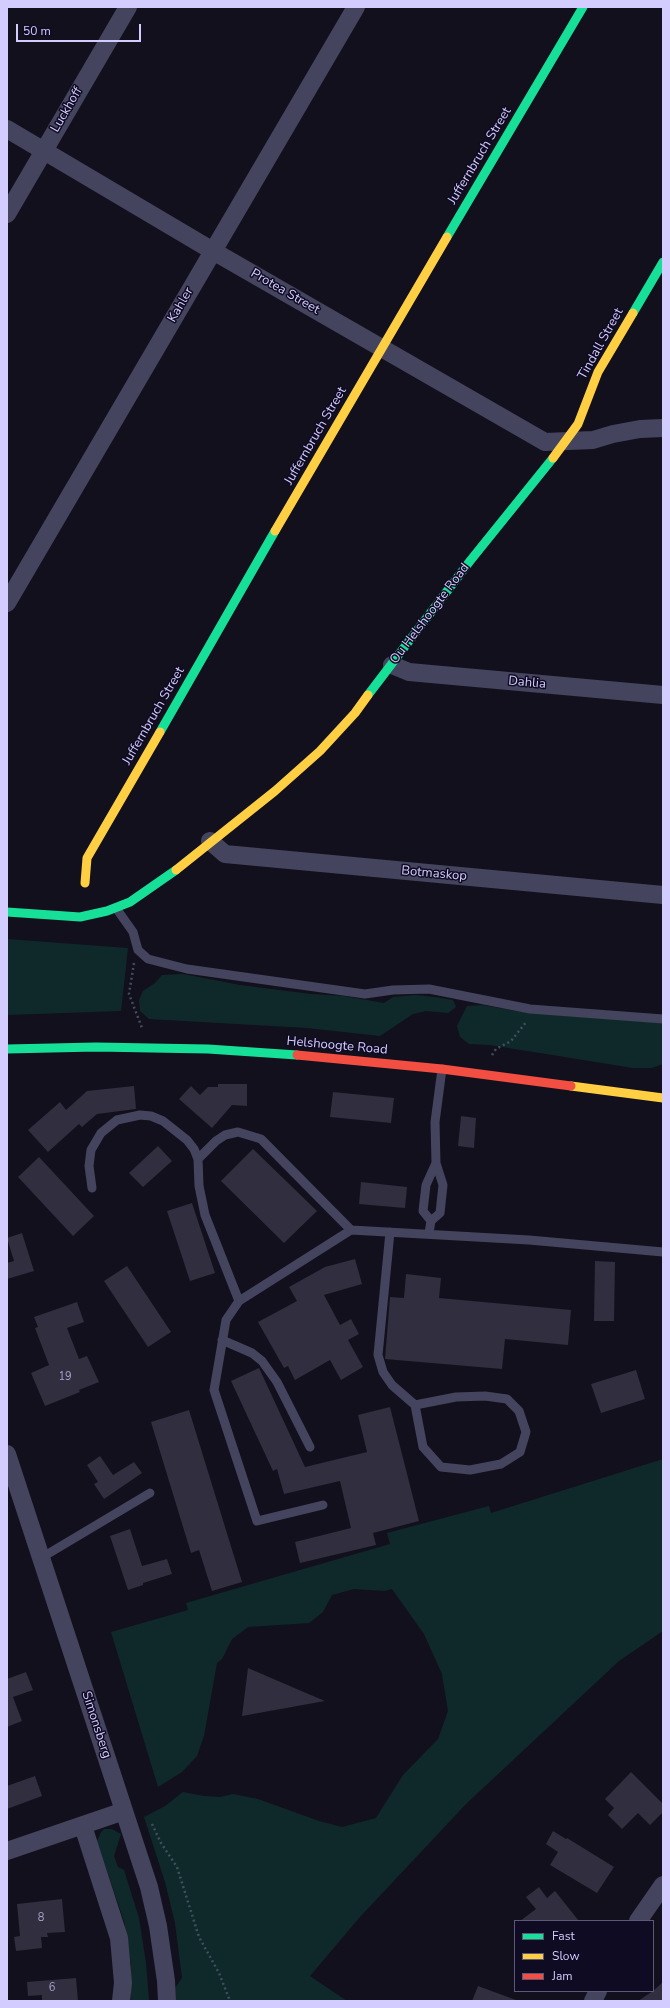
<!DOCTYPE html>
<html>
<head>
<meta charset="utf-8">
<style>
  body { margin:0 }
  #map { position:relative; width:670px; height:2008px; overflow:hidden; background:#12101d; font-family:"Nunito Sans",sans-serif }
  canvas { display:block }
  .frame { position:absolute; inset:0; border:8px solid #d3ccff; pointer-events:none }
  .legend { position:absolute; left:514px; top:1920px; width:140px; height:72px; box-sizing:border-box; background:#0f0b22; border:1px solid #5d587a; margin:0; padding:5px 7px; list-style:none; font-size:12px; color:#d3ccff }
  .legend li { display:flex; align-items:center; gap:8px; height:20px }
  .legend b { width:20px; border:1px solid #5d587a }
  .scale { position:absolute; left:16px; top:24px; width:125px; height:18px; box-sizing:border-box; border:2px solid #d3ccff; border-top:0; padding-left:5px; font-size:12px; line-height:14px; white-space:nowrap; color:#d3ccff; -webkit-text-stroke:3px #0f0b22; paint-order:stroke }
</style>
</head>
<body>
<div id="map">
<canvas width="670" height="2008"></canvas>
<div class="frame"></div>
<ul class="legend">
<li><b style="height:5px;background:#16e098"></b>Fast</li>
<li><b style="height:5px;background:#ffcf43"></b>Slow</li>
<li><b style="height:5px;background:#f24e42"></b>Jam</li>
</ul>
<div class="scale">50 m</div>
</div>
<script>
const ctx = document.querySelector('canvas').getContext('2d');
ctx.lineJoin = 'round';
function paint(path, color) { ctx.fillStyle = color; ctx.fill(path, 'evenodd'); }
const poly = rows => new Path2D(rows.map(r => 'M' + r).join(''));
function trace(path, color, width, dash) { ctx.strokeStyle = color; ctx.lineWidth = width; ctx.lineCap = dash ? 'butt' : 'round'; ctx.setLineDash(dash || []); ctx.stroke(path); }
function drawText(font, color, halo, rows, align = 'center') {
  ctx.font = font + ' "Nunito Sans",sans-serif'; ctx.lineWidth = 3; ctx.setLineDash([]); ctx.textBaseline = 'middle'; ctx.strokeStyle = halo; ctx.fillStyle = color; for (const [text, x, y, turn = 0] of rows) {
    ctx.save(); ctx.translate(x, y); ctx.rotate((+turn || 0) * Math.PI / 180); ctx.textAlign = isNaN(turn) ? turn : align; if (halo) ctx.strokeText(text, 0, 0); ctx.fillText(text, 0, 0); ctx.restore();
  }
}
paint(poly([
  [7,939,128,948,121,1011,7,1015],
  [183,974,240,985,311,994,344,996,384,1003,393,997,415,995,435,997,453,1000,456,1007,448,1013,426,1011,413,1014,380,1036,307,1028,149,1019,140,1011,139,1000,143,991,155,983,162,975],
  [482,1005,522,1012,663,1023,663,1064,652,1068,633,1068,490,1045,469,1044,460,1037,457,1026,467,1006],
  [663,1459,663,1631,619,1661,466,1804,359,1918,310,1976,347,2001,176,2001,175,1988,182,1978,175,1923,165,1882,144,1817,165,1806,183,1792,204,1796,220,1797,233,1794,258,1799,319,1821,342,1827,376,1818,403,1775,438,1739,448,1711,442,1674,424,1634,392,1589,385,1591,354,1589,332,1595,323,1612,309,1623,248,1627,232,1639,222,1659,217,1663,204,1736,197,1756,182,1772,158,1787,111,1632,188,1610,186,1603,390,1544,387,1533,489,1506,491,1513],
  [104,1829,112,1829,121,1834,114,1856,118,1867,124,1870,139,1918,146,1963,149,2001,131,2001,131,1964,124,1921,97,1841,101,1832]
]), '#0f292a');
paint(poly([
  [218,1084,247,1084,247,1106,232,1105,212,1128,179,1099,191,1086,200,1095,208,1087,218,1087],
  [134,1086,136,1109,97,1114,82,1127,79,1124,48,1152,28,1130,60,1102,66,1110,87,1091],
  [333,1092,394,1098,391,1123,330,1117],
  [461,1116,476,1118,474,1148,458,1146],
  [158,1146,172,1161,143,1187,129,1173],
  [253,1149,317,1211,284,1243,221,1181],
  [39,1157,94,1216,73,1236,18,1177],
  [361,1182,407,1187,405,1208,359,1204],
  [192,1203,215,1273,190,1281,167,1211],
  [22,1233,34,1271,7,1279,7,1263,14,1261,7,1238],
  [355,1259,362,1284,324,1295,340,1325,351,1319,359,1334,348,1340,363,1367,341,1380,330,1360,295,1380,288,1366,284,1368,258,1322,297,1301,289,1287,325,1267],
  [595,1261,615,1262,614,1321,594,1321],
  [127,1266,171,1332,148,1347,104,1281],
  [406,1274,441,1278,439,1298,571,1310,568,1345,505,1339,502,1369,385,1359,390,1297,404,1298],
  [77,1302,84,1322,67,1328,79,1359,87,1356,99,1382,79,1390,80,1392,45,1406,31,1373,49,1365,35,1328,38,1327,34,1317],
  [259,1368,305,1467,367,1452,358,1415,390,1407,419,1521,373,1533,376,1545,300,1563,295,1542,351,1528,340,1481,284,1494,277,1469,273,1471,231,1381],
  [636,1370,645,1399,601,1413,591,1384],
  [189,1410,242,1582,212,1591,199,1550,191,1553,151,1422],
  [100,1456,113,1475,134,1462,142,1473,104,1499,94,1484,98,1482,87,1465],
  [130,1529,142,1566,167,1559,172,1574,143,1583,143,1585,128,1590,110,1536],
  [248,1668,299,1690,325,1701,242,1716],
  [26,1672,33,1690,13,1697,22,1721,7,1727,7,1679],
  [631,1772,663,1804,663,1812,650,1825,638,1813,622,1829,608,1815,614,1808,605,1799],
  [35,1776,42,1796,7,1809,7,1786],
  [553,1831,566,1839,567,1838,614,1867,597,1893,550,1865,558,1852,546,1844],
  [539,1887,547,1898,555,1891,579,1921,520,1921,536,1909,526,1897],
  [62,1899,65,1932,47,1933,48,1937,41,1937,42,1948,16,1951,14,1937,20,1936,17,1904],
  [76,1978,78,2001,42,2001,42,1995,28,1996,27,1982],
  [663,1982,663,2001,638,2001,653,1991],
  [478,1986,516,2000,515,2001,472,2001]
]), '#302e3f');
trace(poly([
  [134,963,129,994,142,1028],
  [492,1055,496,1049,511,1041,527,1021],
  [152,1824,161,1843,177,1867,199,1937,219,1973,230,2001]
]), '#404e5e', 2.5, [2, 3]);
trace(poly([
  [116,908,133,932,138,950,148,959,187,969,365,994,393,990,429,989,530,1009,663,1019],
  [92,1188,89,1166,91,1150,101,1133,117,1120,140,1115,151,1116,163,1121,187,1140,194,1149,198,1159],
  [431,1221,423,1211,426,1185,436,1163],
  [390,1232,378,1355,383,1372,392,1385,415,1405,423,1447,441,1467,470,1470,501,1464,520,1452,526,1432,519,1411,507,1399,485,1396,456,1397,415,1405],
  [429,1233,431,1221,440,1213,443,1185,436,1163,435,1122,442,1069],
  [239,1301,205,1215,199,1186,198,1159,216,1141,225,1135,238,1132,261,1139,351,1230],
  [222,1340,252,1353,262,1361,277,1382,310,1447],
  [323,1505,257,1521,214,1390,226,1320,239,1301,351,1230,529,1240,663,1252],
  [41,1558,150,1493]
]), '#45445e', 9);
trace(poly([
  [7,129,213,251,545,442,593,440,613,434,640,429,663,428],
  [7,214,128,7],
  [7,603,356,7],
  [392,665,409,672,663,695],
  [210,841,225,854,663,895],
  [7,1454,149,1887,158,1926,166,1981,167,2001],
  [83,1826,119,1938,123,1983,121,2001],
  [7,1851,124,1811],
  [638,1921,663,1885],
  [593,2001,598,1991]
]), '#45445e', 18);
trace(poly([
  [447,237,583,7],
  [633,313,663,262],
  [368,695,470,561,553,458],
  [160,732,275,531],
  [7,912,80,917,107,911,130,902,176,870],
  [7,1049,96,1047,208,1049,297,1055]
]), '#16e098', 9);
trace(poly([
  [553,458,578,424,598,372,633,313],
  [275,531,447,237],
  [176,870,275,791,320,751,355,713,368,695],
  [85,883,87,858,160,732],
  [571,1086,663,1098]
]), '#ffcf43', 9);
trace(poly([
  [297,1055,442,1069,571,1086]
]), '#f24e42', 9);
drawText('11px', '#aaa4cf', null, [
  ["19",65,1377],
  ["8",41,1918],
  ["6",52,1988]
]);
drawText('13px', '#d3ccff', '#0f0b22', [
  ["Luckhoff",67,110,-60],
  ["Juffernbruch Street",480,156,-59],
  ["Protea Street",285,292,30],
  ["Kahler",181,305,-60],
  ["Tindall Street",601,344,-61],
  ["Juffernbruch Street",316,436,-60],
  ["Ou Helshoogte Road",430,614,-53],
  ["Dahlia",527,683,5],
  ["Juffernbruch Street",154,716,-60],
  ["Botmaskop",434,874,5],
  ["Helshoogte Road",337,1046,5],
  ["Simonsberg",96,1725,72]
]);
</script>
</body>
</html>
